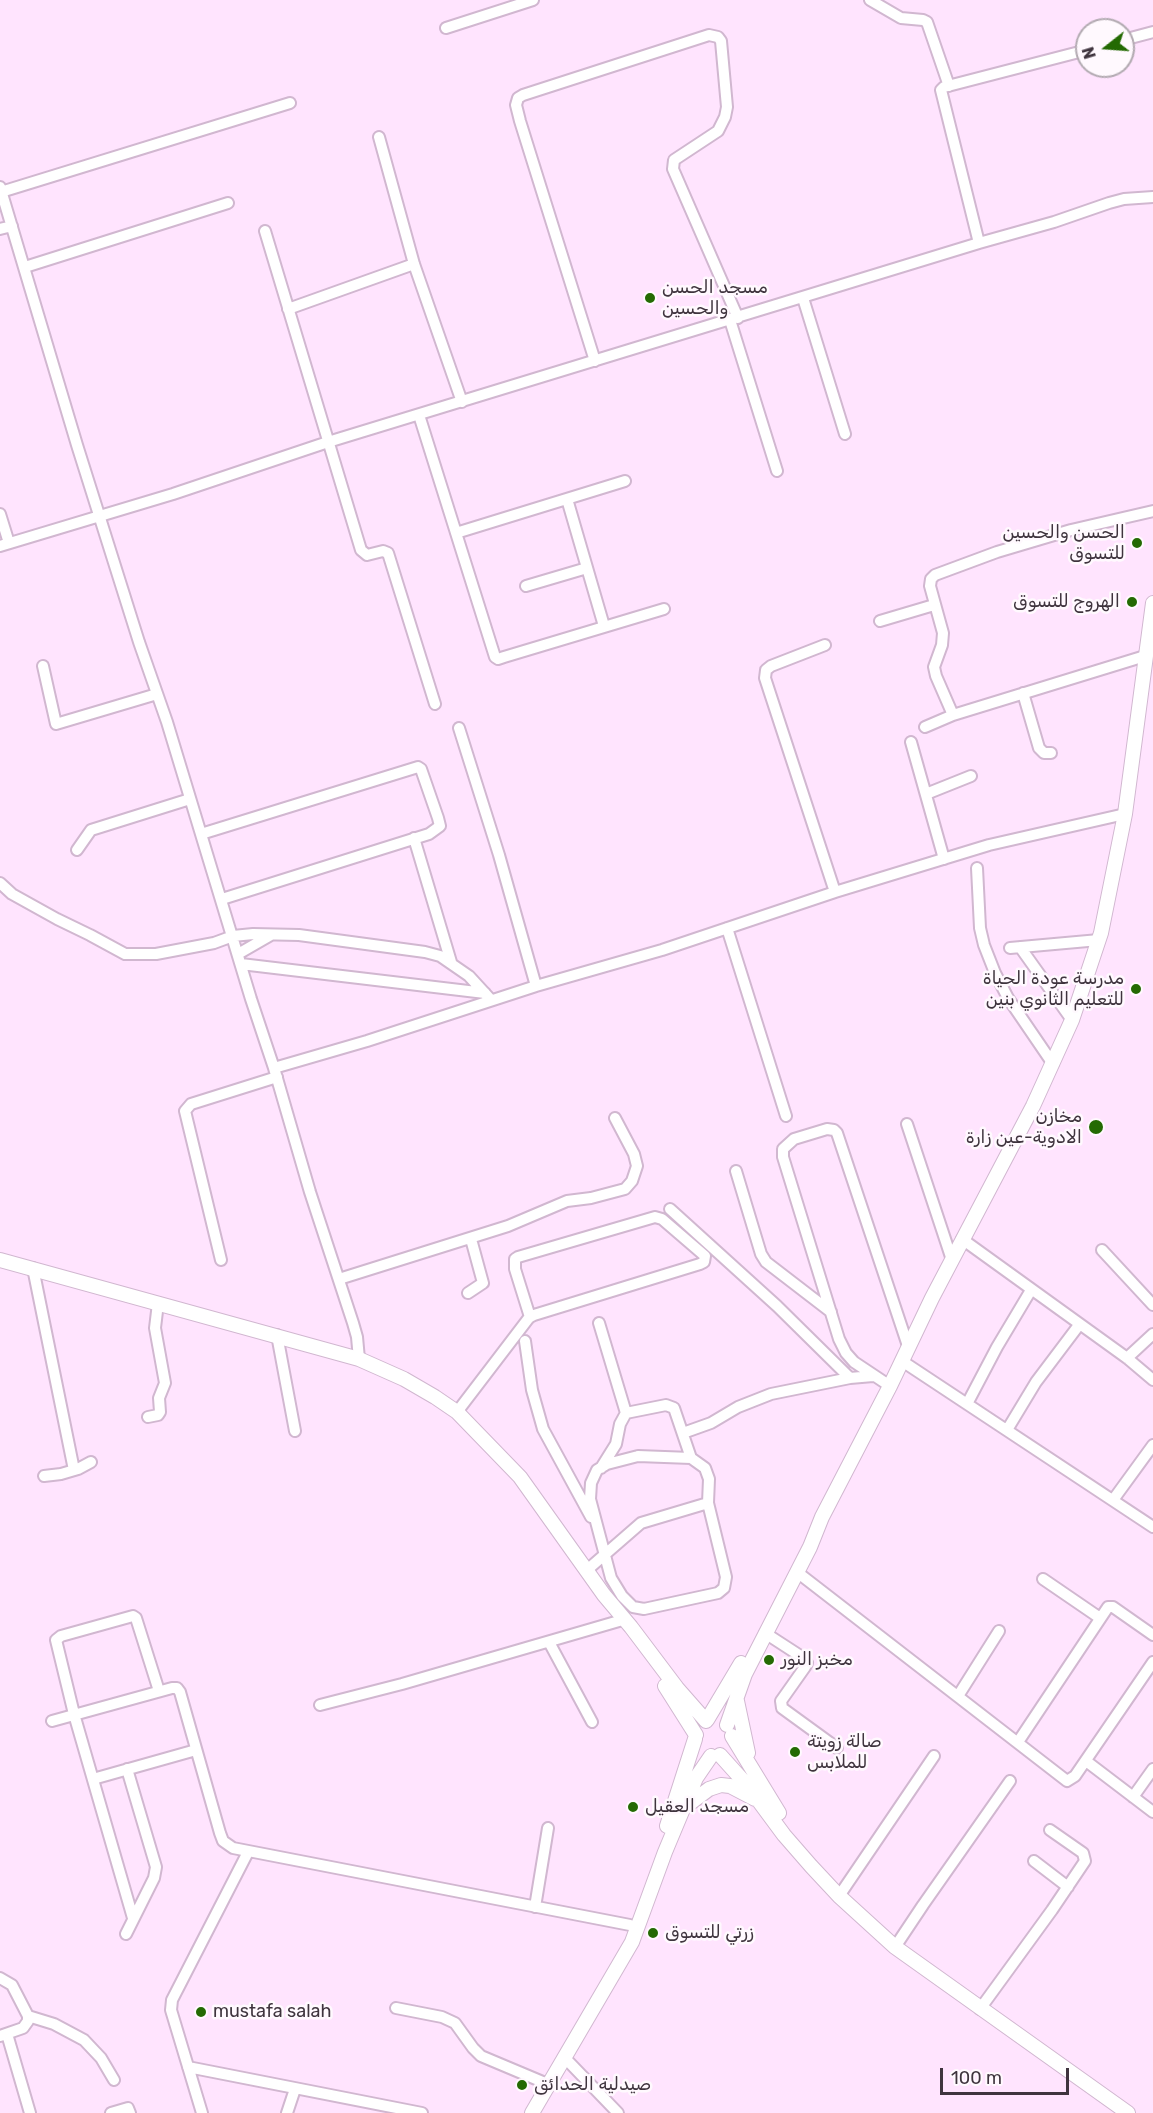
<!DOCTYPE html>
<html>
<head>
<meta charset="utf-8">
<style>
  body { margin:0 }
  #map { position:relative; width:1153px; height:2113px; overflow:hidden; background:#ffe4fe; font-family:Rubik,sans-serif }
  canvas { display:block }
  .north { position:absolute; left:1075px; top:18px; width:60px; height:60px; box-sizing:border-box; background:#fff9fe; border:2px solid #b2aab1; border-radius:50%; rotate:253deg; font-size:16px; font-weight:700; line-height:24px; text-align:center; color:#3f343e }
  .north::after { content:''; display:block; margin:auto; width:21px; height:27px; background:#246a03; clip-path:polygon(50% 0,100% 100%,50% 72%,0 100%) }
  .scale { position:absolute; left:940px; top:2068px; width:129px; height:27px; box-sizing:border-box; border:3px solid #3f343e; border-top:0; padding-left:8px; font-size:18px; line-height:21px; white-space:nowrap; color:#3f343e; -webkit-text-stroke:4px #fff9fe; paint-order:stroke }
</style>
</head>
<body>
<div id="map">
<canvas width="1153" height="2113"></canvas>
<div class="north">N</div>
<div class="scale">100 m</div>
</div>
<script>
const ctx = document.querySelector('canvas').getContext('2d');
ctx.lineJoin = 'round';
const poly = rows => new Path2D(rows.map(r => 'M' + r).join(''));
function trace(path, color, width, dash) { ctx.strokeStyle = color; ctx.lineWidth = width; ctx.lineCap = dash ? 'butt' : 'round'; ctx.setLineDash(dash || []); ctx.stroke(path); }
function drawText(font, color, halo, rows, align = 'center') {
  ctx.font = font + ' Rubik,Vazirmatn,sans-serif'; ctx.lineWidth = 5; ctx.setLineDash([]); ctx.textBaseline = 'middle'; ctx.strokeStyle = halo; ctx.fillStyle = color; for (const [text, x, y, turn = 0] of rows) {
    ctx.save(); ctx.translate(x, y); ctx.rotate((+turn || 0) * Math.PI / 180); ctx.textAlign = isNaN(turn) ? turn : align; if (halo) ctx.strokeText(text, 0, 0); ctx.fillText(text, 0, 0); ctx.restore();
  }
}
const minor = poly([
  [870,0,901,18,923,20,927,22,949,86],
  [446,28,533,0],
  [1123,40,1153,32],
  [379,137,414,264,462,402],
  [0,187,77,445,139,642,167,722,251,999,274,1068,310,1192,353,1323,357,1337,359,1359],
  [1,192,290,103],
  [0,229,12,226],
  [265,231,361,550,367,555,383,551,388,553,435,704],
  [979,243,941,90,944,87,1087,50],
  [25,267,228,203],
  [803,298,845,434],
  [288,309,414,264],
  [730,320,777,471],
  [595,361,520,121,516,105,518,98,523,95,709,35,718,37,721,41,727,107,725,117,718,131,674,160,673,169,738,318],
  [419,415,495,657,498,659,504,657,664,609],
  [567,499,604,626],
  [0,514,9,543],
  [456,533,625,481],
  [0,546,173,494,328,442,979,243,1054,222,1109,203,1124,199,1153,197],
  [526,586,587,568],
  [880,621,934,605],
  [825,645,771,666,766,670,765,678,835,892],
  [43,666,56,724,157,694],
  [1023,693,1039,748,1044,753,1051,753],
  [953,715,936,676,934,667,942,645,943,633,930,586,931,579,935,575,997,552,1071,530,1153,511],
  [925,727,953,715,1145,656],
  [459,728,499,855,536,986],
  [911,742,944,859],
  [926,794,971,776],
  [201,834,418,767,421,769,438,818,440,826,429,834,222,899],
  [414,838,451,962],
  [77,850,91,830,190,799],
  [977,868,980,928,984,945,995,973,1008,998,1053,1064],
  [0,883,12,894,57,919,90,935,125,954,156,954,214,943,233,936,253,934,299,935,425,952,440,956,469,976,491,1000],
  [727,928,786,1116],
  [1020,947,1072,1020],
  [1010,948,1099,940],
  [238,954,271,935],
  [241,964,485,993],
  [274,1068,367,1041,536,986,662,950,835,892,989,845,1125,814],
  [907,1124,952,1260],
  [736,1171,761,1254,766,1262,831,1312],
  [670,1209,777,1306,850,1378],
  [962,1239,1127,1358,1153,1380],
  [1102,1250,1153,1305],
  [221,1260,185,1111,191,1104,277,1077],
  [33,1268,74,1470],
  [339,1279,508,1226,567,1201,591,1198,625,1189,632,1181,637,1166,634,1154,615,1118],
  [468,1293,483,1283,471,1239],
  [599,1323,626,1413],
  [277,1335,295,1431],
  [525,1341,532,1390,543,1429,591,1517],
  [1127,1358,1153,1334],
  [902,1361,1153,1527],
  [890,1386,854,1362,846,1353,839,1339,783,1157,783,1149,794,1139,827,1129,834,1130,837,1133,908,1346],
  [967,1404,997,1347,1031,1290],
  [457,1412,528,1319,530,1317,534,1315,700,1264,704,1262,705,1256,662,1219,655,1217,518,1257,515,1259,515,1269,530,1317],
  [148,1417,158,1415,160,1412,159,1398,165,1383,155,1328,158,1303],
  [1007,1430,1036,1382,1079,1325],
  [683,1433,711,1423,738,1407,771,1394,850,1378,873,1376],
  [638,1456,691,1458,705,1468,709,1479,708,1503,726,1577,724,1588,718,1593,644,1609,633,1607,622,1596,611,1578,590,1499,591,1483,597,1470,607,1464,638,1456],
  [601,1468,616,1444,620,1424,626,1413,666,1405,674,1408,691,1458],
  [44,1476,61,1474,78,1469,91,1462],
  [1113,1500,1153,1445],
  [587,1570,641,1523,708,1503],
  [797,1572,1067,1781,1075,1776,1153,1662],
  [1043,1579,1100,1618],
  [765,1633,802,1657,807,1663,805,1667,781,1701,782,1708,837,1748],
  [549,1642,592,1722],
  [958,1696,999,1631],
  [320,1705,402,1684,619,1621],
  [52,1721,172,1688,177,1688,180,1692,220,1833,223,1841,233,1848,630,1925],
  [1018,1742,1108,1607,1113,1607,1153,1635],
  [1086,1761,1153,1812],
  [93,1779,196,1750],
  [1133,1797,1153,1769],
  [1034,1861,1068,1887],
  [839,1896,934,1756],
  [535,1907,548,1828],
  [133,1918,74,1714,56,1640,61,1636,133,1616,136,1618,159,1691],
  [126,1934,154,1878,156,1867,127,1769],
  [895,1947,923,1905,1010,1781],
  [0,1978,12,1985,28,2016,28,2021,23,2028,0,2036],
  [396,2008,442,2017,455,2023,473,2048,481,2056,550,2085],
  [980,2009,1052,1910,1085,1861,1083,1853,1050,1830],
  [28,2016,54,2024,84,2040,101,2058,114,2080],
  [7,2034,30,2113],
  [565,2058,618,2113],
  [188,2067,422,2113],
  [111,2113,128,2108,130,2113],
  [202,2113,171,2010,172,2000,248,1852],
  [287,2113,295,2089]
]);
const secondary = poly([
  [0,1260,359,1359,404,1379,435,1397,457,1412,520,1477,604,1595,631,1627,677,1688,706,1721],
  [665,1686,696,1735],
  [737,1701,748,1753],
  [707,1720,741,1663],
  [727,1725,745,1674,810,1547,822,1517,890,1386,932,1298,1033,1106,1072,1020,1101,933,1125,814,1153,603],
  [732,1736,779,1813],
  [720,1755,747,1785,784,1835,811,1866,839,1896,895,1947,1128,2113],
  [685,1807,709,1789,721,1785,730,1786,755,1799],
  [667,1826,695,1739],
  [532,2113,632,1942,665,1852,696,1778,711,1756]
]);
trace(minor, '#d1b7d0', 14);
trace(secondary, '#d1b7d0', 16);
trace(minor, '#fff', 10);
trace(secondary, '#fff', 14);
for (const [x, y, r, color] of [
  [650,298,6,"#246a03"],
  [1137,543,6,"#246a03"],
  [1132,602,6,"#246a03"],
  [1136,989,6,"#246a03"],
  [1096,1127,8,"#246a03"],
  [769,1660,6,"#246a03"],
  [795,1752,6,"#246a03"],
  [633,1807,6,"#246a03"],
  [653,1933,6,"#246a03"],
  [201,2012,6,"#246a03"],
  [522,2085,6,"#246a03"]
]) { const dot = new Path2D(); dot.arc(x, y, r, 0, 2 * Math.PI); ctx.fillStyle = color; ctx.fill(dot); trace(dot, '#fff9fe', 2); }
drawText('18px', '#3f343e', '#fff9fe', [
  ["مسجد الحسن",662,288],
  ["والحسين",662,309],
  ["الحسن والحسين",1125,533,"right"],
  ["للتسوق",1125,554,"right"],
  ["الهروج للتسوق",1120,602,"right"],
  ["مدرسة عودة الحياة",1124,979,"right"],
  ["للتعليم الثانوي بنين",1124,1000,"right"],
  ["مخازن",1082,1117,"right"],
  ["الادوية-عين زارة",1082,1138,"right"],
  ["مخبز النور",781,1660],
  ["صالة زويتة",807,1742],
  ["للملابس",807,1763],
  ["مسجد العقيل",645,1807],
  ["زرتي للتسوق",665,1933],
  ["mustafa salah",213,2012],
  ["صيدلية الحدائق",534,2085]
], 'left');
</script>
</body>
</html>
